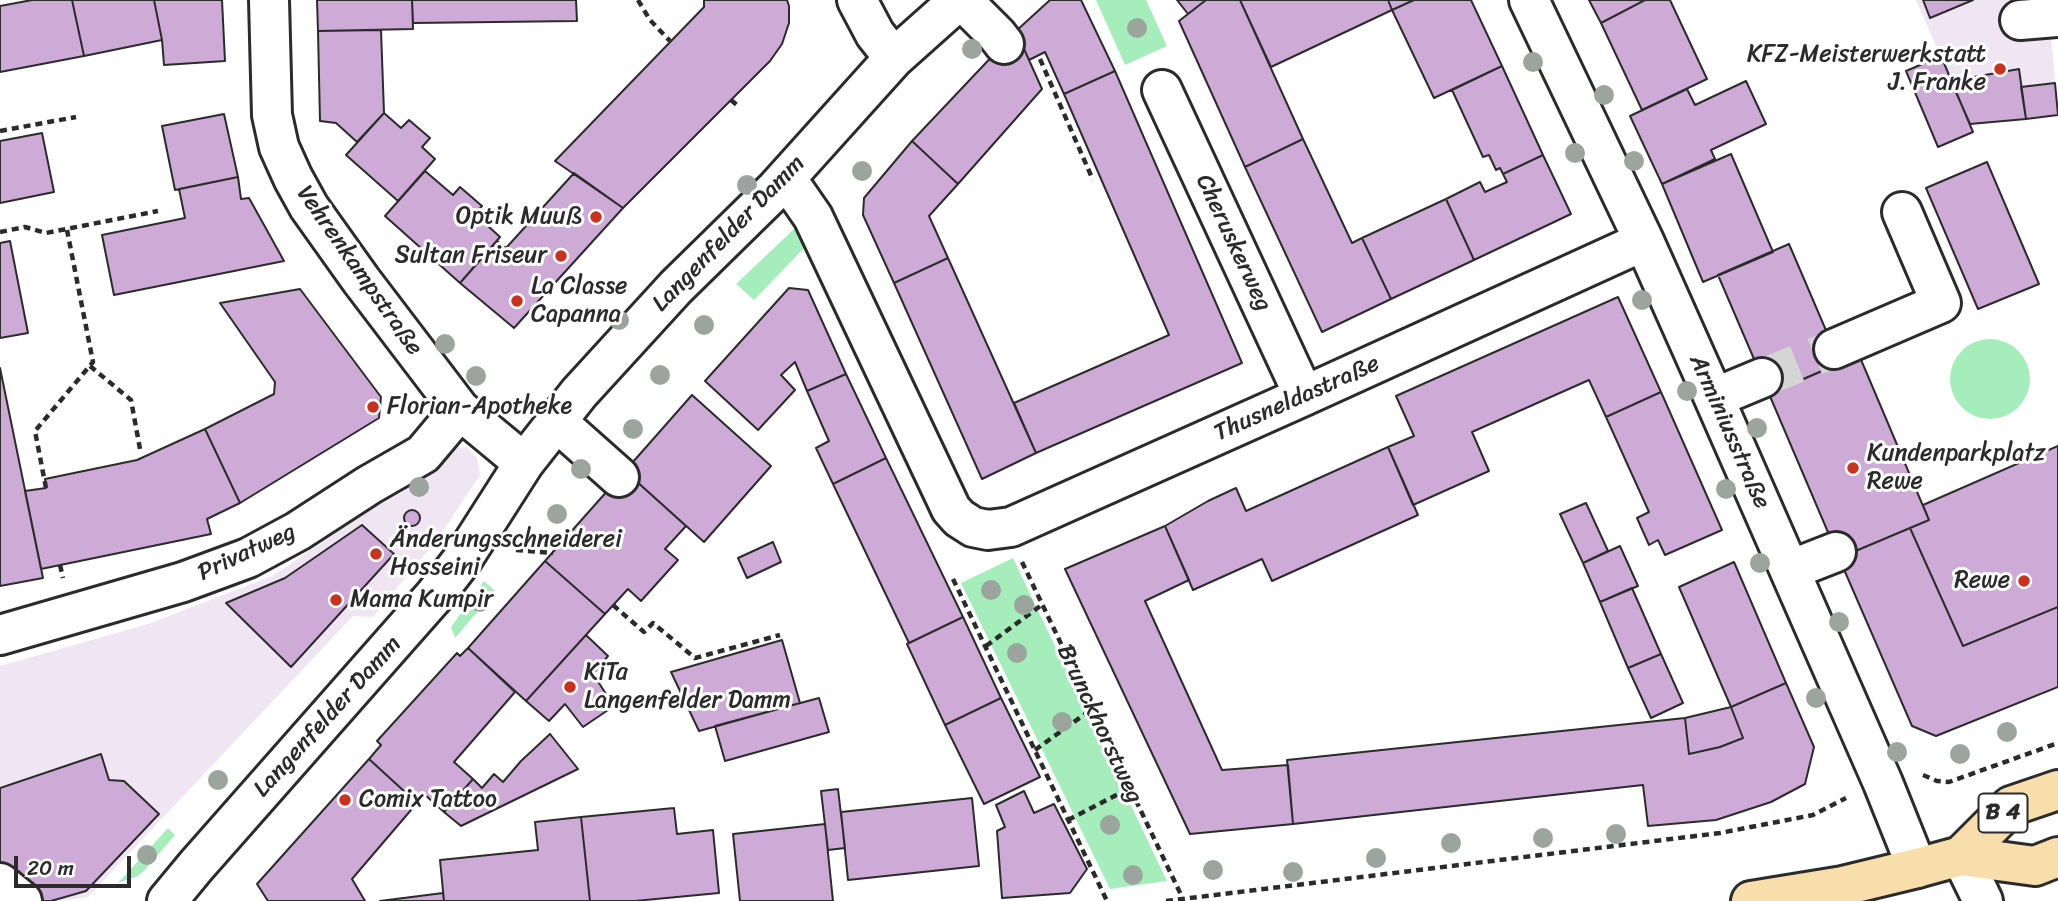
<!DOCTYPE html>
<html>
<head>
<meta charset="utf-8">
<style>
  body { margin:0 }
  #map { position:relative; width:2058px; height:901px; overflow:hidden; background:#fff; font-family:Sriracha,sans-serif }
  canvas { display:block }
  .scale { position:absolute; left:14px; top:856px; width:117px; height:32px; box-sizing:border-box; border:4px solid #2b2b2b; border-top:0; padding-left:9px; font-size:21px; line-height:24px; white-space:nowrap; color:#2b2b2b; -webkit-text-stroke:5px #fff; paint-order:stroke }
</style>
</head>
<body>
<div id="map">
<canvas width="2058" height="901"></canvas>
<div class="scale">20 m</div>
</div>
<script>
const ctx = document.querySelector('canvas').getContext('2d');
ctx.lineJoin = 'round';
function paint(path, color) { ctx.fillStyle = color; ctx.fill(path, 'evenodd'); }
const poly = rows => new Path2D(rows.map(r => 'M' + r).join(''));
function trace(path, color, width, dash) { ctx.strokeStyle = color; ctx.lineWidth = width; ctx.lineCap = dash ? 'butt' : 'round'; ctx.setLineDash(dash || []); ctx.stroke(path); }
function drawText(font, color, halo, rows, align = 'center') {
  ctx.font = font + ' Sriracha,sans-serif'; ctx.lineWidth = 6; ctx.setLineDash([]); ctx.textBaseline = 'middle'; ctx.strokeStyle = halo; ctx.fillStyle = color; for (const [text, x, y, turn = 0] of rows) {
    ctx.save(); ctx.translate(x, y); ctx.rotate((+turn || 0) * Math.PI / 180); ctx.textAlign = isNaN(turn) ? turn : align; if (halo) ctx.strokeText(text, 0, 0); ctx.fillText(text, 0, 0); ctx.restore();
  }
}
paint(poly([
  [1916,0,2058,0,2051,35,2058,115,1970,124],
  [467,447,477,458,480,475,439,537,373,617,353,616,88,897,60,901,39,901,0,866,0,666,148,624,272,576,378,505,404,491,457,448]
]), '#f0e6f3');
paint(poly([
  [1096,0,1146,0,1167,46,1125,65],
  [797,228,803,229,812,240,754,300,736,284,793,230],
  '1950 379a40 40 0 1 1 80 0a40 40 0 1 1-80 0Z',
  [1013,558,1167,881,1110,889,961,583],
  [484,581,495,591,455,638,451,627],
  [168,828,175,835,144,871,138,876,118,883]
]), '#a5eebc');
const building = poly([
  [32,0,72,0,84,56,0,72,0,6,32,0],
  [72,0,154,0,162,40,84,56,72,0],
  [154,0,222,0,225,61,164,65,162,40,154,0],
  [317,0,412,0,413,29,318,31,317,0],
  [412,0,576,0,577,21,413,23,412,0],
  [704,0,787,0,789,6,789,23,782,44,770,61,623,208,555,161,704,7,704,0],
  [1050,0,1081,0,1115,71,1064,94,1045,52,1029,60,1016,31,1050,0],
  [1177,0,1206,0,1188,14,1177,0],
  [1206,0,1240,0,1303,139,1245,167,1179,21,1206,0],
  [1240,0,1388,0,1392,10,1271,67,1240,0],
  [1388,0,1414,0,1392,10,1388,0],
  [1414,0,1471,0,1502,66,1434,98,1392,10,1414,0],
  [1589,0,1645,0,1601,23,1589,0],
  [1645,0,1670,0,1707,79,1642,110,1601,23,1645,0],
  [1923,0,1973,0,1930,18,1923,0],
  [381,30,384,113,357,142,336,123,320,121,318,31,381,30],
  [1016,31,1042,89,958,184,912,141,1016,31],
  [1941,56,1973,132,1938,147,1906,71,1941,56],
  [1502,66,1543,155,1503,174,1500,168,1496,170,1489,155,1483,157,1452,90,1502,66],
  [2019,69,2026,119,1970,124,1951,81,2019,69],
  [1115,71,1242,363,1036,453,1014,403,1169,335,1064,94,1115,71],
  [1746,81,1766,124,1711,150,1715,159,1662,184,1630,116,1687,89,1695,105,1746,81],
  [2055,83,2058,115,2026,119,2021,87,2055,83],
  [384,113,401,128,409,120,430,138,422,147,435,159,398,201,346,155,384,113],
  [224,114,238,177,175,190,162,126,224,114],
  [42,133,54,192,0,203,0,141,42,133],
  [1303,139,1352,243,1362,238,1391,299,1322,332,1245,167,1303,139],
  [912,141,958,184,929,216,948,258,894,283,863,215,864,198,912,141],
  [1731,154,1773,252,1703,282,1662,184,1731,154],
  [1543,155,1571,214,1474,260,1446,199,1480,182,1485,192,1507,182,1503,174,1543,155],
  [1987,162,2039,284,1978,309,1926,188,1987,162],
  [425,171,453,195,460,187,482,206,475,214,500,237,460,283,385,216,425,171],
  [574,173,623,208,514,328,460,283,497,241,506,248,574,173],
  [238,177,241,199,249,198,284,261,114,295,102,235,185,218,179,189,238,177],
  [1446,199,1474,260,1391,299,1362,238,1446,199],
  [10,241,28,333,0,338,0,243,10,241],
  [1789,244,1840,363,1769,394,1718,275,1789,244],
  [948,258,1036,453,982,479,894,283,948,258],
  [789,288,808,290,846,374,807,391,795,362,781,375,795,390,758,430,705,381,789,288],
  [300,289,381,397,379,418,240,503,205,429,274,394,275,382,220,303,300,289],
  [1618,297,1661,392,1606,417,1589,380,1472,432,1489,471,1413,505,1388,447,1414,436,1396,396,1618,297],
  [1859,355,1929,520,1839,558,1769,394,1859,355],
  [0,368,43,578,0,586,0,368],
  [846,374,886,458,833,484,816,448,829,441,807,391,846,374],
  [1661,392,1722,530,1665,555,1658,540,1649,545,1637,518,1649,512,1606,417,1661,392],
  [692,395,771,466,704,542,625,471,692,395],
  [205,429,240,503,207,519,211,534,41,569,25,491,46,488,45,479,137,460,205,429],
  [2058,446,2058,607,1963,646,1910,528,1929,520,1923,505,2058,446],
  [1388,447,1418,515,1272,581,1262,559,1193,590,1165,526,1208,501,1236,488,1246,511,1388,447],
  [886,458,963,617,909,643,833,484,886,458],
  [625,471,686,526,665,549,678,560,641,601,628,589,605,614,545,561,625,471],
  [1586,503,1608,551,1583,563,1560,514,1586,503],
  '404 518a8 8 0 1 1 16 0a8 8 0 1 1-16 0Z',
  [362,525,394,554,291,667,226,603,285,578,362,525],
  [1165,526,1189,580,1145,601,1222,770,1288,765,1293,824,1190,834,1065,569,1165,526],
  [1910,528,1963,646,2058,607,2058,687,1936,736,1912,726,1839,558,1910,528],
  [773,542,781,562,747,578,738,558,773,542],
  [1620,546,1638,586,1600,602,1583,563,1620,546],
  [545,561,605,614,526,701,468,648,545,561],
  [1734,562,1786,683,1731,707,1679,587,1734,562],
  [1632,588,1661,654,1628,668,1600,602,1632,588],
  [963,617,1001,698,945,725,907,644,963,617],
  [586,635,608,656,593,674,614,706,583,727,565,704,549,721,526,701,586,635],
  [782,640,800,703,699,731,671,672,782,640],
  [468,648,515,692,454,762,473,779,444,812,424,794,417,803,369,759,381,745,377,741,457,653,460,656,468,648],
  [1661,654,1683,703,1651,718,1628,668,1661,654],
  [1786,683,1814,747,1805,784,1771,802,1716,820,1648,826,1643,785,1293,824,1287,760,1685,718,1689,754,1720,747,1743,738,1731,707,1786,683],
  [819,698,829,732,725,761,715,726,819,698],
  [1001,698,1040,777,984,804,945,725,1001,698],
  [1731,707,1743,738,1720,747,1689,754,1685,718,1731,707],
  [550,734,578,769,461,826,444,812,473,779,482,788,494,774,503,782,521,761,550,734],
  [101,754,109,780,124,781,159,814,86,891,51,901,39,901,0,866,0,788,101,754],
  [369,759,417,803,352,879,365,901,268,901,257,884,369,759],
  [838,789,845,848,828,850,821,791,838,789],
  [1024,791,1034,813,1054,804,1087,869,1070,893,1002,898,997,831,1005,827,996,805,1024,791],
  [972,798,979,866,848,880,841,812,972,798],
  [674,808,677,834,713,830,719,893,635,901,590,901,581,817,674,808],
  [581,817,590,901,444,901,440,860,538,850,535,822,581,817],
  [825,824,833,901,740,901,733,834,825,824],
  [443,893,444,901,380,901,443,893]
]);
paint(building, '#cdabd6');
trace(building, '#2b2b2b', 2);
trace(poly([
  [1762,378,1834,349]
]), '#d5d5d5', 38, [38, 19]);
const minor = poly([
  [269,0,272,115,279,147,293,178,309,207,361,280,460,410,524,463],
  [857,0,875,34,894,58],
  [962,0,997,35,1004,44],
  [1529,0,1644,241,1714,398,1883,783,1917,868],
  [2020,20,2058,17],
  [1162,90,1304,396],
  [786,178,813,217,951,509,959,518,973,527,988,530,1011,527,1304,396,1644,241],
  [1834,349,1941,303,1902,212],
  [1714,398,1762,378],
  [556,421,619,477],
  [1790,570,1836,552],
  [0,635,183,582,248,558,298,531,369,485,423,454,460,410],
  [1961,856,1983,901],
  [0,883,22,901],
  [167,901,196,866,435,595,462,560,524,463,579,393,676,287,776,189,894,58,959,0]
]);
const major = poly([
  [1961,856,2011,806,2058,790],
  [1751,901,1843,886,1917,868,1961,856,2035,866,2058,857]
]);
trace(minor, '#2b2b2b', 44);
trace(major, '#2b2b2b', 44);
trace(poly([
  [638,0,650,20,670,41],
  [1040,59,1093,180],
  [731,100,738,106],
  [0,131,76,117],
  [0,232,25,227,46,233,158,211],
  [90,366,131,400,140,449],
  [46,488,35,431,93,362,67,230],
  [516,550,553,553],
  [1022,562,1183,899],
  [60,565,63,578],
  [953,579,1107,901],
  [613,605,644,632,653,623,695,658,780,635],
  [986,646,1043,604],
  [1035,750,1092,709],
  [1923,775,1937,781,1949,782,2058,743],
  [1068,820,1130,788],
  [1166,901,1720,833,1813,815,1846,798]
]), '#2b2b2b', 4.5, [7, 5]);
trace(minor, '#fff', 38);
trace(major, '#f8deab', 38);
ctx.fillStyle = '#9ba59e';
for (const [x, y] of [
  [1137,28],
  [972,49],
  [1533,62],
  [1604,95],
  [1575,153],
  [1634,161],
  [862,171],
  [747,185],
  [1642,300],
  [619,320],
  [704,325],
  [445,344],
  [660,375],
  [476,376],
  [1687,391],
  [1757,428],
  [633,429],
  [581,469],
  [419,487],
  [1726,489],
  [557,514],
  [1760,563],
  [991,590],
  [480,602],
  [1024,605],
  [1839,622],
  [1017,653],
  [1816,698],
  [1062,722],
  [2007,732],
  [1897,752],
  [1960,754],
  [218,780],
  [1110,825],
  [1616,834],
  [1543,838],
  [1451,843],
  [147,855],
  [1376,858],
  [1213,870],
  [1293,872],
  [1133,875]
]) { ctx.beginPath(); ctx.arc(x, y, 10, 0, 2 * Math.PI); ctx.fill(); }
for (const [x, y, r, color] of [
  [2000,69,7,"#c8321e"],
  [596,217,7,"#c8321e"],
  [561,256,7,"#c8321e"],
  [517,301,7,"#c8321e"],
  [373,407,7,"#c8321e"],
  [1853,468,7,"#c8321e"],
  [376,554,7,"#c8321e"],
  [2024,581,7,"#c8321e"],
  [336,600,7,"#c8321e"],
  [570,687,7,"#c8321e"],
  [345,800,7,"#c8321e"]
]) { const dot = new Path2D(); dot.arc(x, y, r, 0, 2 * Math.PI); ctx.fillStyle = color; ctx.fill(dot); trace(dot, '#fff', 2.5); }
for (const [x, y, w] of [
  [2003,813,49]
]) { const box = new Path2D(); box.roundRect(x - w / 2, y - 19.5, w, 39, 5); ctx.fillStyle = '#fff'; ctx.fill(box); trace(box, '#2b2b2b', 2); }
drawText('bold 23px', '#2b2b2b', null, [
  ["B 4",2003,813]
]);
drawText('24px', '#2b2b2b', '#fff', [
  ["KFZ-Meisterwerkstatt",1986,55,"right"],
  ["J. Franke",1986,83,"right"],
  ["Optik Muuß",582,217,"right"],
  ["Sultan Friseur",547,256,"right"],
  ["La Classe",531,287],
  ["Capanna",531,315],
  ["Florian-Apotheke",387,407],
  ["Kundenparkplatz",1867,454],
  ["Rewe",1867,482],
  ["Änderungsschneiderei",390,540],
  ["Hosseini",390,568],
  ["Rewe",2010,581,"right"],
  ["Mama Kumpir",350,600],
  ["KiTa",584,673],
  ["Langenfelder Damm",584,701],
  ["Comix Tattoo",359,800]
], 'left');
drawText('24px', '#2b2b2b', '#fff', [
  ["Langenfelder Damm",729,234,-46],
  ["Cheruskerweg",1233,243,65],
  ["Vehrenkampstraße",359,271,55],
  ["Thusneldastraße",1297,399,-24],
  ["Arminiusstraße",1729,432,66],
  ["Privatweg",247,553,-25],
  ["Langenfelder Damm",328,717,-48],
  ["Brunckhorstweg",1099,724,65]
]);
</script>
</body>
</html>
